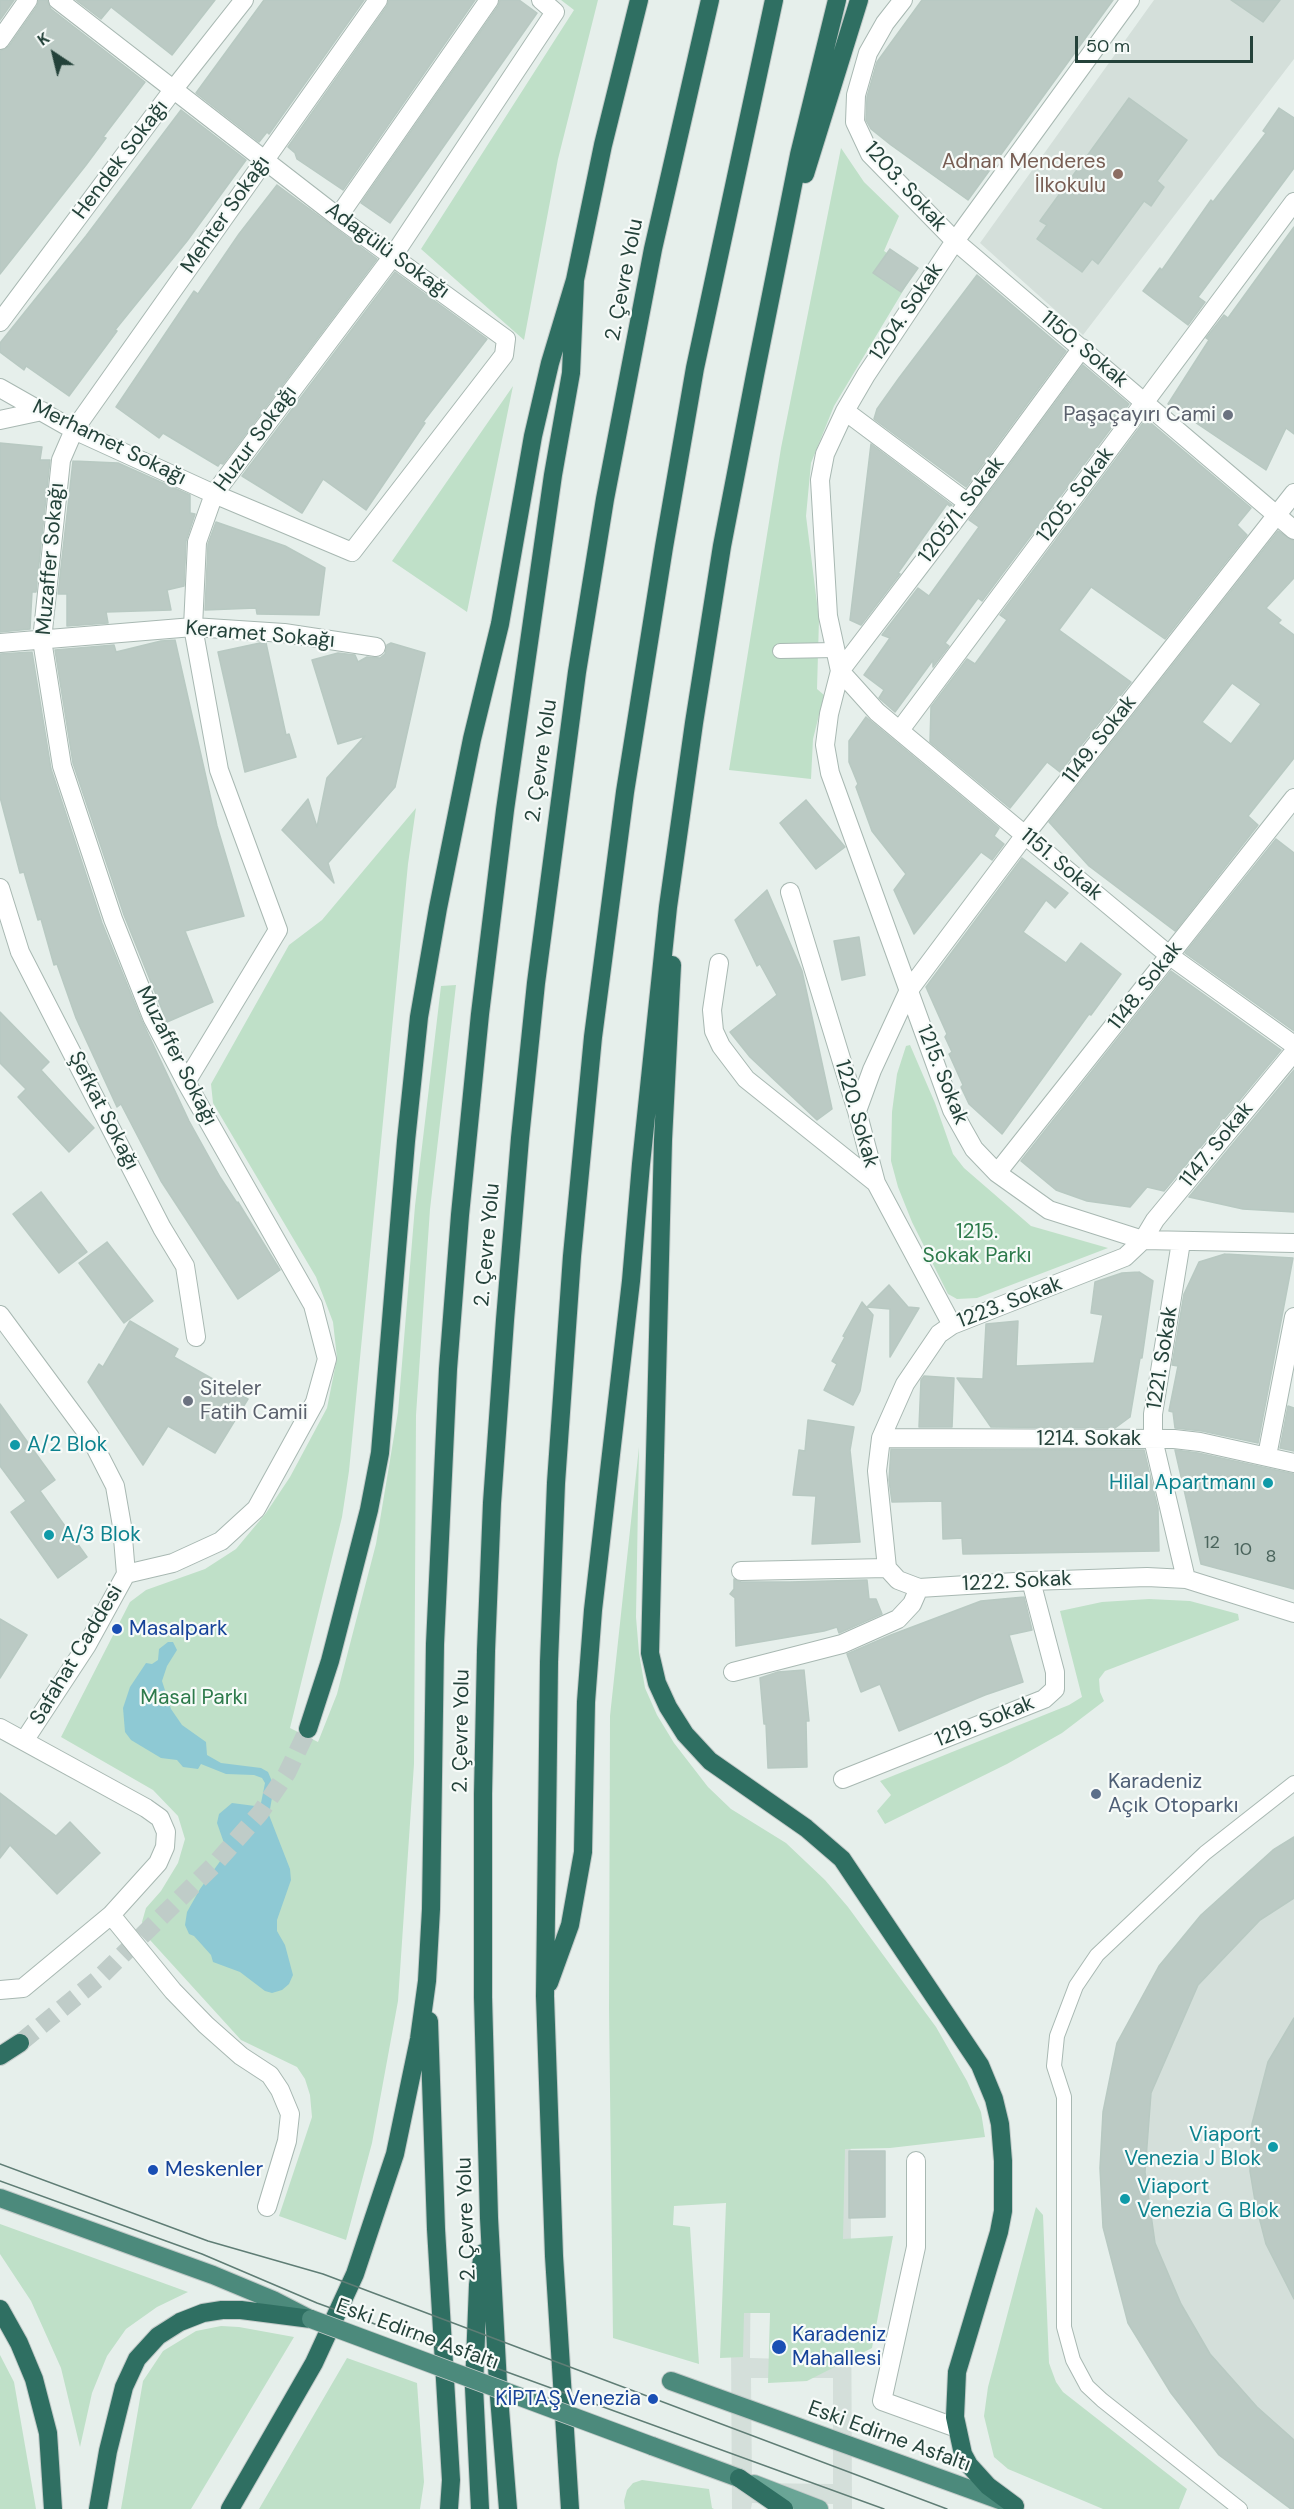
<!DOCTYPE html>
<html>
<head>
<meta charset="utf-8">
<style>
  body { margin:0 }
  #map { position:relative; width:1294px; height:2509px; overflow:hidden; background:#e6efeb; font-family:"DM Sans",sans-serif }
  canvas { display:block }
  .north { position:absolute; left:24px; top:24px; width:60px; height:60px; -webkit-text-stroke:4px #f7fbf9; paint-order:stroke; rotate:325deg; font-size:16px; font-weight:700; line-height:24px; text-align:center; color:#24423a }
  .north::after { content:''; display:block; margin:auto; width:21px; height:27px; background:#24423a; clip-path:polygon(50% 0,100% 100%,50% 72%,0 100%) }
  .scale { position:absolute; left:1075px; top:36px; width:178px; height:27px; box-sizing:border-box; border:3px solid #24423a; border-top:0; padding-left:8px; font-size:18px; line-height:21px; white-space:nowrap; color:#24423a; -webkit-text-stroke:4px #f7fbf9; paint-order:stroke }
</style>
</head>
<body>
<div id="map">
<canvas width="1294" height="2509"></canvas>
<div class="north">K</div>
<div class="scale">50 m</div>
</div>
<script>
const ctx = document.querySelector('canvas').getContext('2d');
ctx.lineJoin = 'round';
function paint(path, color) { ctx.fillStyle = color; ctx.fill(path, 'evenodd'); }
const poly = rows => new Path2D(rows.map(r => 'M' + r).join(''));
function trace(path, color, width, dash) { ctx.strokeStyle = color; ctx.lineWidth = width; ctx.lineCap = dash ? 'butt' : 'round'; ctx.setLineDash(dash || []); ctx.stroke(path); }
function drawText(font, color, halo, rows, align = 'center') {
  ctx.font = font + ' "DM Sans",sans-serif'; ctx.lineWidth = 4.5; ctx.setLineDash([]); ctx.textBaseline = 'middle'; ctx.strokeStyle = halo; ctx.fillStyle = color; for (const [text, x, y, turn = 0] of rows) {
    ctx.save(); ctx.translate(x, y); ctx.rotate((+turn || 0) * Math.PI / 180); ctx.textAlign = isNaN(turn) ? turn : align; if (halo) ctx.strokeText(text, 0, 0); ctx.fillText(text, 0, 0); ctx.restore();
  }
}
paint(poly([
  [1154,0,1294,0,1294,59,1083,335,980,243],
  [1294,1837,1294,2509,1291,2509,1219,2455,1171,2393,1128,2323,1103,2227,1100,2168,1103,2112,1117,2043,1159,1966,1201,1915,1273,1850],
  [850,2012,852,2509,833,2509,833,2504,752,2503,751,2509,732,2509,729,2015],
  [751,2244,786,2359,750,2358],
  [751,2378,833,2378,833,2484,752,2483]
]), '#d4dfda');
paint(poly([
  [561,0,598,0,558,159,524,340,421,249,574,10],
  [841,148,864,182,899,216,884,251,915,271,834,406,811,463,806,516,819,619,817,689,824,695,813,739,811,779,729,770,781,448],
  [513,386,467,612,392,561],
  [416,808,408,864,349,1471,342,1517,290,1728,318,1742,337,1694,376,1544,398,1412,415,1206,441,986,456,985,430,1209,416,1415,414,1764,398,2001,372,2143,346,2240,279,2216,312,2117,310,2095,305,2079,297,2067,241,2040,150,1940,142,1922,146,1908,161,1891,178,1863,185,1839,178,1816,153,1790,61,1737,130,1602,146,1590,205,1569,236,1549,266,1513,290,1477,327,1408,337,1358,333,1322,316,1277,213,1103,211,1084,289,945,322,920],
  [910,1045,935,1103,953,1154,964,1168,1031,1226,1108,1248,977,1298,957,1299,948,1294,912,1222,898,1187,891,1161,892,1112,897,1074,906,1046],
  [639,1447,636,1617,639,1653,645,1688,657,1715,674,1743,708,1787,731,1809,786,1843,825,1880,848,1907,936,2027,967,2081,981,2112,985,2137,890,2148,845,2149,843,2239,893,2236,872,2348,807,2381,768,2383,770,2313,744,2313,743,2357,720,2358,726,2203,674,2206,673,2225,690,2227,699,2364,613,2338,609,2008,610,1716],
  [1149,1599,1190,1601,1238,1614,1239,1620,1105,1671,1099,1679,1100,1692,1104,1701,1062,1733,1007,1764,885,1824,877,1811,891,1795,880,1781,1069,1705,1082,1697,1060,1611,1102,1602],
  [1036,2207,1043,2215,1049,2363,1056,2382,1063,2392,1187,2489,1179,2509,1103,2509,1008,2469,994,2457,984,2416,988,2387],
  [0,2224,188,2292,157,2307,126,2329,107,2356,92,2393,80,2447,61,2368,31,2301,0,2254],
  [221,2326,239,2327,294,2337,191,2509,121,2509,143,2381,163,2351,196,2331],
  [0,2355,14,2382,36,2509,0,2509],
  [347,2358,417,2383,424,2482,420,2509,259,2509],
  [642,2480,709,2489,712,2508,714,2509,625,2509,624,2501,627,2490,633,2483]
]), '#bfe0c8');
paint(poly([
  [168,1642,173,1642,177,1650,167,1666,162,1681,171,1709,182,1725,206,1742,207,1755,221,1763,261,1768,268,1772,274,1786,269,1815,290,1869,291,1880,277,1920,277,1931,285,1945,293,1975,289,1984,282,1990,272,1993,265,1991,240,1972,213,1962,211,1955,194,1936,189,1934,185,1925,187,1912,200,1889,221,1860,224,1843,217,1823,219,1814,232,1803,255,1806,261,1803,265,1783,262,1778,254,1775,226,1774,201,1764,198,1769,183,1767,177,1760,161,1758,131,1740,125,1732,123,1708,130,1687,146,1663,152,1664,158,1660,159,1649]
]), '#8ec9d4');
const building = poly([
  [0,0,14,0,0,20,0,0],
  [39,0,47,0,51,9,145,82,103,137,106,138,86,165,0,274,0,51,9,46,37,6,39,0],
  [76,0,215,0,172,55,111,7,101,19,76,0],
  [264,0,364,0,269,134,267,132,259,142,196,93,264,0],
  [389,0,475,0,343,190,297,159,295,153,288,147,387,6,389,0],
  [500,0,519,0,537,13,390,223,361,203,498,6,500,0],
  [922,0,1113,0,968,200,891,145,871,129,866,120,867,97,877,62,922,0],
  [1231,0,1280,0,1263,22,1231,0],
  [1129,98,1187,140,1157,181,1164,187,1151,206,1144,201,1098,264,1092,259,1082,272,1037,239,1047,225,1040,221,1129,98],
  [1279,108,1294,118,1294,168,1198,297,1205,302,1188,325,1143,291,1160,268,1162,270,1211,200,1213,202,1266,133,1263,131,1279,108],
  [181,110,246,160,187,241,115,330,117,331,69,396,26,366,24,370,0,352,0,343,86,236,181,110],
  [277,185,377,259,223,464,220,463,218,466,163,433,159,438,116,407,194,291,198,294,239,234,277,185],
  [1294,227,1294,434,1286,428,1266,470,1168,404,1209,340,1206,338,1224,315,1228,318,1294,227],
  [890,249,918,268,901,292,873,273,890,249],
  [395,272,487,339,423,422,425,423,366,510,323,479,302,513,242,476,395,272],
  [977,275,1066,351,966,487,874,419,877,409,899,378,977,275],
  [1083,365,1129,404,982,601,978,598,945,643,949,646,933,667,933,660,895,712,879,698,884,690,864,675,890,638,882,635,918,588,929,596,979,527,969,520,1083,365],
  [1146,419,1251,508,1237,525,1247,535,1165,639,1091,587,1059,630,1131,682,1060,772,1047,762,1010,808,930,742,931,707,967,659,975,664,1007,620,1000,615,1146,419],
  [0,443,42,447,40,460,50,460,36,592,32,592,30,629,0,632,0,443],
  [871,444,952,505,951,507,947,504,898,573,900,574,861,625,850,620,871,444],
  [73,461,118,463,190,495,190,513,195,514,186,541,184,586,167,590,171,610,106,612,108,623,67,626,67,594,58,594,73,461],
  [216,522,285,546,325,568,319,615,257,614,256,608,205,610,208,544,216,522],
  [1278,531,1294,541,1294,578,1266,608,1281,620,1278,623,1294,635,1294,758,1248,816,1258,825,1175,931,1089,866,1049,822,1278,531],
  [1232,683,1261,704,1231,744,1202,722,1232,683],
  [175,640,217,826,244,916,185,931,213,1002,167,1022,124,915,73,763,55,650,114,645,116,652,161,641,175,640],
  [260,643,266,643,286,735,289,734,296,757,245,772,218,652,260,643],
  [391,643,425,653,395,787,328,863,334,883,282,830,308,799,317,827,327,778,365,736,338,744,312,660,338,653,355,655,358,662,367,657,380,658,385,654,387,645,391,643],
  [32,652,51,769,102,923,142,1021,189,1121,220,1177,237,1203,238,1202,280,1270,238,1299,161,1181,121,1104,117,1107,76,1018,57,964,54,965,41,919,38,920,24,872,20,873,0,797,0,654,32,652],
  [866,717,999,828,994,836,1004,844,992,860,981,852,914,934,894,890,906,874,872,831,856,787,858,784,849,762,849,741,866,717],
  [806,800,845,847,816,869,780,823,806,800],
  [1276,839,1294,853,1294,1031,1185,953,1276,839],
  [1022,858,1068,893,1055,908,1046,900,1023,932,1066,963,1081,943,1121,974,1091,1015,1089,1014,1002,1134,969,1104,961,1087,963,1085,949,1054,952,1052,945,1037,947,1034,926,987,1022,858],
  [767,890,802,971,832,1109,817,1120,750,1057,730,1032,777,995,760,964,757,966,735,920,767,890],
  [859,937,865,975,842,980,834,941,859,937],
  [1171,971,1281,1050,1164,1191,1147,1187,1130,1207,1087,1201,1056,1190,1021,1161,1171,971],
  [0,1012,49,1062,41,1070,94,1128,69,1152,18,1097,26,1089,0,1063,0,1012],
  [1294,1070,1294,1212,1243,1209,1189,1197,1294,1070],
  [41,1192,87,1252,59,1273,13,1214,41,1192],
  [107,1242,153,1301,124,1323,79,1263,107,1242],
  [1225,1254,1293,1258,1258,1443,1202,1431,1175,1428,1173,1412,1169,1411,1178,1366,1172,1365,1184,1294,1199,1262,1225,1254],
  [1139,1272,1153,1281,1142,1358,1140,1358,1130,1417,1115,1428,991,1427,957,1378,983,1379,986,1324,1018,1321,1016,1366,1094,1363,1103,1315,1091,1313,1095,1282,1122,1273,1139,1272],
  [889,1285,908,1307,919,1308,890,1357,890,1309,867,1307,889,1285],
  [862,1302,873,1315,860,1391,853,1405,824,1390,837,1364,832,1361,845,1337,843,1336,862,1302],
  [130,1321,178,1349,174,1357,248,1399,215,1453,168,1426,143,1465,88,1382,99,1364,103,1367,130,1321],
  [924,1376,954,1378,952,1427,919,1427,921,1380,924,1376],
  [0,1404,55,1480,40,1491,87,1557,58,1578,11,1512,26,1501,0,1466,0,1404],
  [1288,1406,1294,1408,1294,1451,1280,1448,1288,1406],
  [808,1420,854,1427,850,1450,860,1542,812,1544,816,1496,793,1495,799,1450,805,1451,808,1420],
  [891,1449,1144,1450,1158,1509,1159,1551,963,1554,962,1538,943,1539,942,1501,892,1502,889,1480,891,1449],
  [1175,1450,1198,1453,1294,1474,1294,1589,1201,1564,1175,1450],
  [734,1579,741,1582,790,1582,867,1580,869,1599,876,1599,882,1614,839,1633,837,1627,824,1631,736,1646,735,1598,730,1594,734,1589,734,1579],
  [1024,1597,1032,1630,1009,1635,1023,1682,985,1695,899,1731,880,1684,861,1692,847,1654,891,1635,981,1601,1024,1597],
  [0,1619,27,1635,0,1678,0,1619],
  [804,1670,809,1721,806,1721,807,1767,768,1768,766,1724,764,1724,760,1678,778,1672,804,1670],
  [0,1793,56,1836,70,1822,100,1853,57,1894,10,1845,0,1858,0,1793],
  [1294,1837,1294,1898,1260,1920,1198,1985,1151,2093,1145,2172,1155,2243,1181,2304,1210,2354,1257,2407,1294,2440,1294,2509,1291,2509,1219,2455,1171,2393,1128,2323,1103,2227,1100,2168,1103,2112,1117,2043,1159,1966,1201,1915,1273,1850,1294,1837],
  [1294,2018,1294,2299,1266,2244,1255,2201,1250,2171,1252,2124,1268,2062,1294,2018],
  [849,2151,885,2151,885,2217,849,2218,849,2151]
]);
paint(building, '#bbcac4');
trace(building, '#b8c9c2', 1.5);
trace(poly([
  [20,2043,99,1978,214,1865,260,1813,287,1773,308,1729]
]), '#bfccc8', 18, [18, 9]);
const service = poly([
  [780,651,835,650],
  [1240,2509,1102,2400,1087,2386,1073,2360,1064,2327,1064,2097,1054,2066,1057,2036,1076,1986,1097,1955,1205,1853,1294,1783]
]);
const minor = poly([
  [903,0,885,23,868,53,856,95,855,122,870,154,955,241,1294,530],
  [1130,0,955,241,866,375,845,411,825,454,820,480,828,616,840,671,877,712,1170,956,1294,1045],
  [0,40,28,0],
  [338,217,489,0],
  [0,322,173,90,244,0],
  [1082,348,968,503,840,671,829,714,825,745,830,773,952,1110,974,1149,997,1173,1049,1210,1143,1240,1294,1243],
  [0,388,74,430,214,494,352,552,504,355,506,339,338,217,58,0],
  [845,411,968,503],
  [0,420,42,411],
  [0,643,193,627,284,633,376,647],
  [900,730,1294,202],
  [0,888,20,952,162,1228,185,1266,196,1337],
  [790,892,857,1111,876,1183,952,1325],
  [719,963,712,1010,714,1031,721,1046,746,1079,876,1183],
  [186,1082,278,930,219,770,193,627,197,542,214,494,393,256,555,12,541,0],
  [857,1111,872,1070,909,990,1025,835,1294,493],
  [997,1173,1294,798],
  [1181,1242,1153,1414,1153,1439,1186,1579],
  [0,1315,90,1437,115,1486,122,1526,126,1574,87,1645,24,1741],
  [881,1438,1174,1439,1200,1442,1294,1463],
  [1267,1456,1294,1317],
  [887,1568,877,1471,881,1438,905,1384,939,1334,952,1325,1125,1257,1143,1240,1155,1220,1294,1052],
  [741,1571,887,1568,898,1580,919,1588,1031,1581,1147,1577,1186,1579,1294,1613],
  [126,1574,173,1563,221,1541,256,1509,315,1402,327,1359,313,1305,186,1082,152,1017,113,919,62,766,42,640,61,460,74,430,378,0],
  [733,1672,842,1644,898,1619,912,1604,919,1588],
  [0,1728,146,1808,160,1818,166,1832,165,1847,158,1863,111,1915,23,1988,0,1990],
  [843,1779,1044,1699,1055,1689,1055,1672,1031,1581],
  [111,1915,173,1991,206,2025,241,2056,270,2075,280,2090,290,2114,287,2141,267,2207],
  [916,2161,916,2247,882,2401,957,2428]
]);
const primary = poly([
  [754,2484,819,2509]
]);
const trunk = poly([
  [0,2198,213,2275,273,2300,308,2318],
  [671,2381,1008,2503],
  [652,2446,739,2478]
]);
const motorway = poly([
  [805,174,859,0],
  [672,965,663,1140,650,1653,657,1683,668,1707,685,1734,710,1761,806,1828,842,1859,980,2065,994,2099,1000,2124,1003,2161,1003,2211,999,2232,957,2372,955,2417,963,2454,969,2465,988,2486,1015,2506],
  [308,1729,330,1661,369,1510,380,1453,406,1141,419,1017,438,908,472,739,500,624,533,436,550,363,575,280,603,145,639,0],
  [549,1983,570,1925,583,1852,586,1702,593,1610,631,1281,641,1164,668,907,694,723,722,546,755,375,799,155,837,0],
  [429,2021,436,2229,451,2480,449,2509],
  [0,2056,20,2043],
  [0,2309,19,2343,34,2379,48,2433,53,2509],
  [739,2478,784,2509],
  [98,2509,108,2451,124,2387,137,2359,158,2336,180,2322,203,2313,222,2310,241,2310,311,2319],
  [230,2509,314,2363,355,2274,395,2154,419,2039,427,1981,431,1909,435,1644,448,1369,460,1215,480,1014,505,810,553,475,571,373,575,280],
  [480,2509,474,2387,478,2285,483,2253],
  [508,2509,498,2384,489,2218,483,1997,483,1794,486,1651,492,1503,505,1320,520,1138,536,983,577,672,605,499,653,249,710,0],
  [570,2509,554,2256,545,1996,549,1662,556,1483,572,1256,593,1037,625,792,664,547,695,368,774,0]
]);
trace(service, '#a8b8b2', 16);
trace(minor, '#a8b8b2', 20);
trace(primary, '#c2cac8', 20);
trace(trunk, '#c2cac8', 20);
trace(motorway, '#c2cac8', 20);
trace(service, '#fff', 14);
trace(minor, '#fff', 18);
trace(primary, '#6aa596', 18);
trace(trunk, '#4c8a7c', 18);
trace(motorway, '#2f6f62', 18);
trace(poly([
  [0,2164,208,2241,323,2274,947,2509],
  [0,2181,202,2254,317,2303,884,2509]
]), '#5f7d75', 1.5);
const trunkBridge = poly([
  [311,2319,652,2446]
]);
trace(trunkBridge, '#c2cac8', 20, []);
trace(trunkBridge, '#4c8a7c', 18);
for (const [x, y, r, color] of [
  [1118,174,6,"#8d6e63"],
  [1228,415,6,"#6b7280"],
  [188,1401,6,"#6b7280"],
  [15,1445,6,"#0f9aa8"],
  [1268,1483,6,"#0f9aa8"],
  [49,1535,6,"#0f9aa8"],
  [117,1629,6,"#1a4fb4"],
  [1096,1794,6,"#5c6f8a"],
  [1273,2147,6,"#0f9aa8"],
  [153,2170,6,"#1a4fb4"],
  [1125,2199,6,"#0f9aa8"],
  [779,2347,8,"#1a4fb4"],
  [653,2399,6,"#1a4fb4"]
]) { const dot = new Path2D(); dot.arc(x, y, r, 0, 2 * Math.PI); ctx.fillStyle = color; ctx.fill(dot); trace(dot, '#f7fbf9', 2); }
drawText('18px', '#4a645c', null, [
  ["12",1212,1543],
  ["10",1243,1550],
  ["8",1271,1557]
]);
drawText('21px', '#24423a', '#f7fbf9', [
  ["Hendek Sokağı",121,160,-53],
  ["1203. Sokak",905,187,48],
  ["Mehter Sokağı",226,215,-55],
  ["Adagülü Sokağı",387,251,36],
  ["2. Çevre Yolu",625,280,-79],
  ["1204. Sokak",907,312,-56],
  ["1150. Sokak",1084,350,40],
  ["Huzur Sokağı",256,439,-54],
  ["Merhamet Sokağı",109,443,26],
  ["1205. Sokak",1076,495,-53],
  ["1205/1. Sokak",962,510,-53],
  ["Muzaffer Sokağı",51,559,-85],
  ["Keramet Sokağı",260,635,5],
  ["1149. Sokak",1100,740,-52],
  ["2. Çevre Yolu",542,761,-82],
  ["1151. Sokak",1061,865,40],
  ["1148. Sokak",1146,986,-52],
  ["Muzaffer Sokağı",176,1056,63],
  ["1215. Sokak",942,1075,68],
  ["Şefkat Sokağı",103,1111,63],
  ["1220. Sokak",856,1114,74],
  ["1147. Sokak",1217,1145,-51],
  ["2. Çevre Yolu",488,1245,-85],
  ["1223. Sokak",1010,1303,-21],
  ["1221. Sokak",1163,1358,-81],
  ["1214. Sokak",1089,1439],
  ["1222. Sokak",1017,1582,-3],
  ["Safahat Caddesi",77,1655,-59],
  ["1219. Sokak",985,1722,-22],
  ["2. Çevre Yolu",462,1731,-89],
  ["2. Çevre Yolu",467,2219,-92],
  ["Eski Edirne Asfaltı",417,2335,20],
  ["Eski Edirne Asfaltı",889,2437,20]
]);
drawText('21px', '#785e54', '#f7fbf9', [
  ["Adnan Menderes",1106,162],
  ["İlkokulu",1106,186]
], 'right');
drawText('21px', '#5b616d', '#f7fbf9', [
  ["Paşaçayırı Cami",1216,415],
  ["Siteler",200,1389,"left"],
  ["Fatih Camii",200,1413,"left"]
], 'right');
drawText('21px', '#2d7a4b', '#f7fbf9', [
  ["1215.",977,1232],
  ["Sokak Parkı",977,1256],
  ["Masal Parkı",194,1698]
]);
drawText('21px', '#0d838f', '#f7fbf9', [
  ["A/2 Blok",27,1445],
  ["Hilal Apartmanı",1256,1483,"right"],
  ["A/3 Blok",61,1535],
  ["Viaport",1261,2135,"right"],
  ["Venezia J Blok",1261,2159,"right"],
  ["Viaport",1137,2187],
  ["Venezia G Blok",1137,2211]
], 'left');
drawText('21px', '#164399', '#f7fbf9', [
  ["Masalpark",129,1629],
  ["Meskenler",165,2170],
  ["Karadeniz",792,2335],
  ["Mahallesi",792,2359],
  ["KİPTAŞ Venezia",641,2399,"right"]
], 'left');
drawText('21px', '#4e5e75', '#f7fbf9', [
  ["Karadeniz",1108,1782],
  ["Açık Otoparkı",1108,1806]
], 'left');
</script>
</body>
</html>
